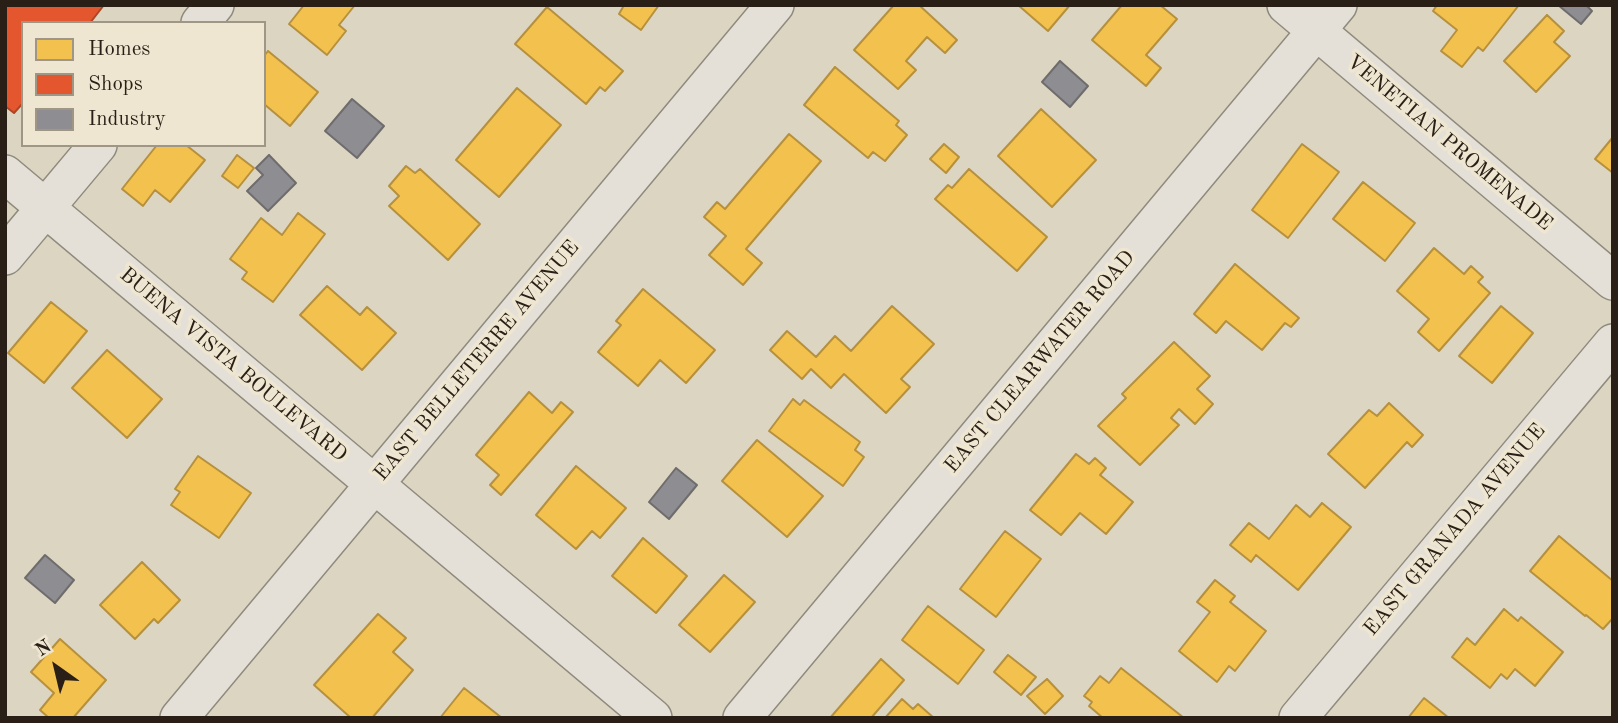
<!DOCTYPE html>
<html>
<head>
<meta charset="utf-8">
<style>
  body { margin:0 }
  #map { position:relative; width:1618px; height:723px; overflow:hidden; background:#dcd5c2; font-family:"Old Standard TT",serif }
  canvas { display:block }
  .frame { position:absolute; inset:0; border:7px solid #291f16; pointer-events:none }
  .legend { position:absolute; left:21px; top:21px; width:245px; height:126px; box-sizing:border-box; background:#efe6d1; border:2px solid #a09686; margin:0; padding:9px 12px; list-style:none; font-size:21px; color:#291f16 }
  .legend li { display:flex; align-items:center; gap:14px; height:35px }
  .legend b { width:35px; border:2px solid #a09686 }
  .north { position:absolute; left:21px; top:632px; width:70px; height:70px; -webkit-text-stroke:5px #efe6d1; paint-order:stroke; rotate:326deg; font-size:19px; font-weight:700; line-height:28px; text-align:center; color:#291f16 }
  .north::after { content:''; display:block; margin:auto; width:24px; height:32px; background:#291f16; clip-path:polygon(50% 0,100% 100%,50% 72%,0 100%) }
</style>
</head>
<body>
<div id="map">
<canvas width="1618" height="723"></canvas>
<div class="frame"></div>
<ul class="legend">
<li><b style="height:19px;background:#f2c14e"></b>Homes</li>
<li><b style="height:19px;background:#e4572e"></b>Shops</li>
<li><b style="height:19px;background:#8d8d92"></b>Industry</li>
</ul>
<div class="north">N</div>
</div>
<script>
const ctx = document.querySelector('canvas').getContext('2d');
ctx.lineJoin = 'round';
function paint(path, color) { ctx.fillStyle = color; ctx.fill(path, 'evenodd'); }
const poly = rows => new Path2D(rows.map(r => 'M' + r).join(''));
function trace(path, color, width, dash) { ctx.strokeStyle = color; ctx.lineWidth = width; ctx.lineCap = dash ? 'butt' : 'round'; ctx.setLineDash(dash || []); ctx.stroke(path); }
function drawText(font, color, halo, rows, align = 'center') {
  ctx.font = font + ' "Old Standard TT",serif'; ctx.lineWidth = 7; ctx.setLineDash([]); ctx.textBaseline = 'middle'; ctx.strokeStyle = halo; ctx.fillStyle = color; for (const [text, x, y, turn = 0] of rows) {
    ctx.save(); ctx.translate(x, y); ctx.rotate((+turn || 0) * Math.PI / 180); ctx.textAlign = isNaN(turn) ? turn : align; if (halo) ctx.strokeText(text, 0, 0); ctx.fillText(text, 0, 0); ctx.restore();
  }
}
const homes = poly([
  [304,5,355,5,339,25,346,31,327,55,289,24,304,5],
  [621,5,659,5,641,30,619,14,623,7,621,5],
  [894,5,919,5,957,40,945,53,927,37,906,61,916,70,898,89,854,50,894,5],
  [1018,5,1070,5,1048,31,1018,5],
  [1122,5,1160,5,1177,19,1146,55,1161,68,1146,86,1092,40,1122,5],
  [1437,5,1519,5,1483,51,1478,47,1462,67,1441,51,1457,30,1433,11,1437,5],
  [547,7,623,71,605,91,600,87,586,104,515,44,547,7],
  [1547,15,1564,31,1554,42,1570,56,1536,92,1504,61,1547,15],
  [268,51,318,92,290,126,264,104,264,56,268,51],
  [835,67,899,121,896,125,907,135,885,161,873,152,868,158,804,105,835,67],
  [517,88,561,125,499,197,456,160,517,88],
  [1041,109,1096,160,1052,207,998,156,1041,109],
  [789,134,821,161,746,249,762,263,743,285,709,255,726,236,704,217,717,202,725,209,789,134],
  [1613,137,1613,173,1595,159,1613,137],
  [944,144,959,157,946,173,930,159,944,144],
  [1302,144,1339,172,1288,238,1252,210,1302,144],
  [157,145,186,145,205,160,170,202,155,190,143,206,122,189,157,145],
  [237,155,254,168,238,188,222,176,237,155],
  [406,166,415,173,420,169,480,224,448,260,389,206,399,196,389,186,406,166],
  [969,169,1047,237,1017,271,935,199,948,185,952,188,969,169],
  [1363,182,1415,223,1385,261,1333,219,1363,182],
  [298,213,325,234,273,302,242,279,247,272,230,259,261,218,282,235,298,213],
  [1434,248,1464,274,1471,266,1483,277,1478,282,1490,293,1439,351,1418,332,1429,319,1397,291,1434,248],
  [1235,264,1299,318,1291,327,1285,323,1262,350,1226,321,1216,333,1194,314,1235,264],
  [327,286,360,315,367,307,396,333,362,370,300,315,327,286],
  [643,289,715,350,686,383,660,360,638,386,598,352,621,325,616,321,643,289],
  [51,302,87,331,44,383,8,353,51,302],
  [892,306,934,344,901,379,910,387,886,413,844,374,831,388,811,369,802,379,770,350,787,331,816,357,835,336,851,351,892,306],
  [1501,306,1533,333,1492,383,1459,356,1501,306],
  [1174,342,1210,376,1197,389,1213,404,1195,424,1179,409,1171,418,1179,425,1140,465,1098,426,1126,398,1122,394,1174,342],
  [107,350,162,399,127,438,72,388,107,350],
  [529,392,552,413,561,402,573,412,501,495,490,485,499,475,476,455,529,392],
  [793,399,800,405,804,400,860,442,855,450,864,457,843,486,769,431,793,399],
  [1389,403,1423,435,1412,447,1407,442,1365,488,1328,454,1369,410,1377,416,1389,403],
  [757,440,823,496,787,537,722,481,757,440],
  [1076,454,1089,464,1095,458,1106,468,1100,475,1133,502,1106,534,1080,513,1061,535,1030,510,1076,454],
  [198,456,251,493,219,538,171,505,180,492,175,489,198,456],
  [576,466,626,508,600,538,592,531,576,549,536,515,576,466],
  [1322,503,1351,527,1298,590,1256,555,1251,562,1230,545,1249,523,1269,539,1296,505,1310,517,1322,503],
  [1005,531,1041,559,996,617,960,589,1005,531],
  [1559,536,1613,581,1613,618,1603,629,1586,615,1585,616,1530,571,1559,536],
  [643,538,687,576,656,613,612,576,643,538],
  [142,562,180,600,158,623,154,619,135,639,100,605,142,562],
  [724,575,755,602,710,652,679,625,724,575],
  [1215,580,1235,596,1230,602,1266,631,1235,671,1229,666,1217,682,1179,651,1210,612,1197,602,1215,580],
  [928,606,984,650,958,684,902,640,928,606],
  [1504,609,1518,621,1521,617,1563,652,1535,686,1515,669,1507,679,1501,674,1490,688,1452,657,1467,638,1475,645,1504,609],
  [378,614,406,638,393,652,413,670,372,718,351,718,314,685,378,614],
  [60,639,106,680,73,718,49,718,40,710,54,693,31,672,60,639],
  [1008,655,1036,677,1021,695,994,672,1008,655],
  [881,659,904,680,871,718,830,718,881,659],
  [1121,668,1184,718,1103,718,1089,706,1092,702,1084,696,1100,676,1109,683,1121,668],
  [1047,679,1063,696,1045,714,1027,696,1047,679],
  [464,688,502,718,440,718,464,688],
  [1424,698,1449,718,1408,718,1424,698],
  [902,699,913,709,918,704,934,718,885,718,902,699]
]);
paint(homes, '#f2c14e');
trace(homes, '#b6903d', 2);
const shops = poly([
  [5,5,104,5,90,23,23,23,23,103,14,113,5,106,5,5]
]);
paint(shops, '#e4572e');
trace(shops, '#ac4627', 2);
const industry = poly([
  [1558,5,1586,5,1592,11,1581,24,1558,5],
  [1060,61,1088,86,1070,107,1042,82,1060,61],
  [352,99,384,126,357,158,325,131,352,99],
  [269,155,296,183,268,211,247,191,263,175,256,168,269,155],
  [676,468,697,485,669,519,649,502,676,468],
  [45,555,74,580,55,603,25,578,45,555]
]);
paint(industry, '#8d8d92');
trace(industry, '#6f6c6d', 2);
const minor = poly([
  [1286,5,1613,281],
  [200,23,215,5],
  [5,174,653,718],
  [5,256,98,145],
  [179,718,775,5],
  [742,718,1338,5],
  [1298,718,1613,343]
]);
trace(minor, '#8f8a7e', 40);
trace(minor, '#e4e0d7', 37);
drawText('21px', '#291f16', '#efe6d1', [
  ["VENETIAN PROMENADE",1449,143,40],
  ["EAST BELLETERRE AVENUE",477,361,-50],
  ["EAST CLEARWATER ROAD",1040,362,-50],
  ["BUENA VISTA BOULEVARD",233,365,40],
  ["EAST GRANADA AVENUE",1455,530,-50]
]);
</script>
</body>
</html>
